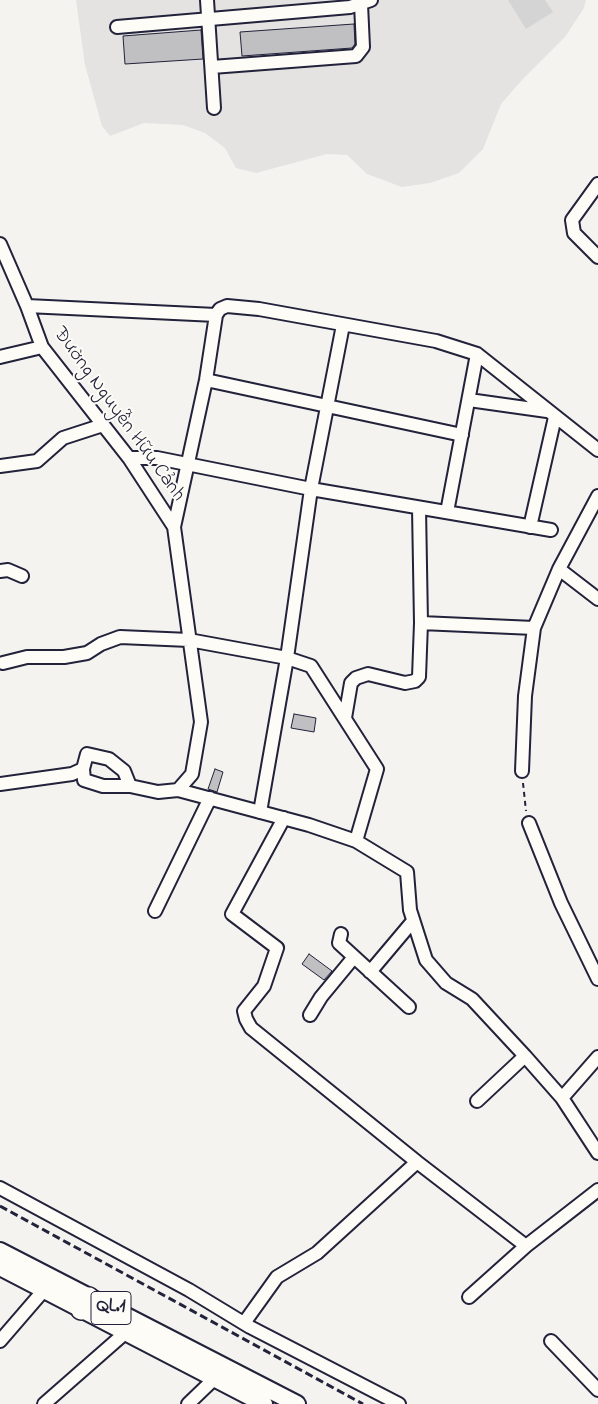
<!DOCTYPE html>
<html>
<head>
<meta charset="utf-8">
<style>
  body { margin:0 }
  canvas { display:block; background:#f4f3ef }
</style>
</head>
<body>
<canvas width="598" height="1404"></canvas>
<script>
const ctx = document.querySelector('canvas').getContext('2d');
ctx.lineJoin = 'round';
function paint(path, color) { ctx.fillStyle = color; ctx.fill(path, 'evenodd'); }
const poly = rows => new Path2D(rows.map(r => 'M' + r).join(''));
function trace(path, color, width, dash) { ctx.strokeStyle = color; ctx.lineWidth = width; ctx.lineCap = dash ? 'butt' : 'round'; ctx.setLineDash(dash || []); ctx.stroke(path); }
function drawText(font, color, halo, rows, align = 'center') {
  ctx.font = font + ' "Indie Flower",sans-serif'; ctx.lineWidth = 4; ctx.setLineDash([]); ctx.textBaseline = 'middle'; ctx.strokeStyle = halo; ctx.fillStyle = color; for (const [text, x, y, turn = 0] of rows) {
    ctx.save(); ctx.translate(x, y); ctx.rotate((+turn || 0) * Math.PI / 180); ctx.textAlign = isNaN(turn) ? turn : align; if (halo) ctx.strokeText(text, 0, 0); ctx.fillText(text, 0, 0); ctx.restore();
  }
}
paint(poly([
  [76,0,586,0,584,8,565,37,522,80,501,104,483,149,459,173,430,183,402,187,367,174,347,155,327,154,256,173,236,168,225,148,205,133,183,125,144,123,110,136,102,126,85,65]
]), '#e4e3e2');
paint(poly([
  [508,0,545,0,553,12,526,29]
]), '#d5d4d5');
const building = poly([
  [354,24,355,44,352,48,242,56,240,32,354,24],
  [201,30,203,59,125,64,123,36,201,30],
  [294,714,316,718,314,732,291,728,294,714],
  [215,769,223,772,217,792,208,789,215,769],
  [309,954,332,971,324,980,302,964,309,954]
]);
paint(building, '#c0bfc2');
trace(building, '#22223b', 1);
const minor = poly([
  [207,0,214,108],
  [117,27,350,7,371,0],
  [212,67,356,56,363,47,361,4],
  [598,184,572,220,574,233,598,257],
  [0,244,27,306,42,347,129,458,174,527,201,722,192,774,178,790],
  [27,306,216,315],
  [0,357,42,347],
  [206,380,462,435],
  [469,400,547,411],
  [129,458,157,458,311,489,551,530],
  [0,466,37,461,63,438,103,425],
  [447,512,477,354],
  [174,527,206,380,216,315,220,309,227,306,259,309,436,341,477,354,598,450],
  [530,527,555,417],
  [559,569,598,599],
  [0,571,8,570,22,576],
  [421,623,534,628],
  [3,663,27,657,64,657,87,653,101,644,120,637,189,640,287,658,311,666,377,769,356,841],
  [345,718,351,683,356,678,368,674,405,683,415,681,419,677,421,623,419,508],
  [83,769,84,780,103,786,130,786],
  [522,771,525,696,534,628,559,569,598,496],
  [0,784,72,774,83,769,87,754,109,759,124,771,130,786,158,792,178,790,309,825,356,841,407,872,410,910,426,960,446,983,472,999,525,1056,562,1098,598,1153],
  [260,812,287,658,311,489,343,325],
  [284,818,232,914,277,948,264,986,244,1011,246,1019,251,1028,417,1162,526,1246],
  [529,823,561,903,598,979],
  [155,911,210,798],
  [341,934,339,943,409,1007],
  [370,972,413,921],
  [310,1015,321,997,354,957],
  [562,1098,598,1057],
  [477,1101,525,1056],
  [0,1188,189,1290,250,1327,399,1404],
  [469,1297,526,1246,598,1190],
  [244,1323,277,1277,317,1253,417,1162],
  [0,1341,44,1290],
  [551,1341,598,1390],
  [44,1404,125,1333],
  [188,1404,214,1379]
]);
const major = poly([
  [0,1251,297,1404],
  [0,1267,264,1404]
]);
const highway = poly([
  [81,1310,89,1297]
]);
trace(minor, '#22223b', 16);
trace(major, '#22223b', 20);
trace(highway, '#22223b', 22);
trace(poly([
  [523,783,526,811]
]), '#22223b', 2, [5, 4]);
trace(minor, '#fdfcf7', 12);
trace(major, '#fdfcf7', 16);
trace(highway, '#fdfcf7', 19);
trace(poly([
  [0,1206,363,1404]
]), '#22223b', 3, [8, 4]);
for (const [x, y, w] of [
  [111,1308,40]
]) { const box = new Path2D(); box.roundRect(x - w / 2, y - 16.5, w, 33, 4); ctx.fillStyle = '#fdfcf7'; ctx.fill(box); trace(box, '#22223b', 1); }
drawText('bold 19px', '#22223b', null, [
  ["QL.1",111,1308]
]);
drawText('20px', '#22223b', '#fdfcf7', [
  ["Đường Nguyễn Hữu Cảnh",118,415,54]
]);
</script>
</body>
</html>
